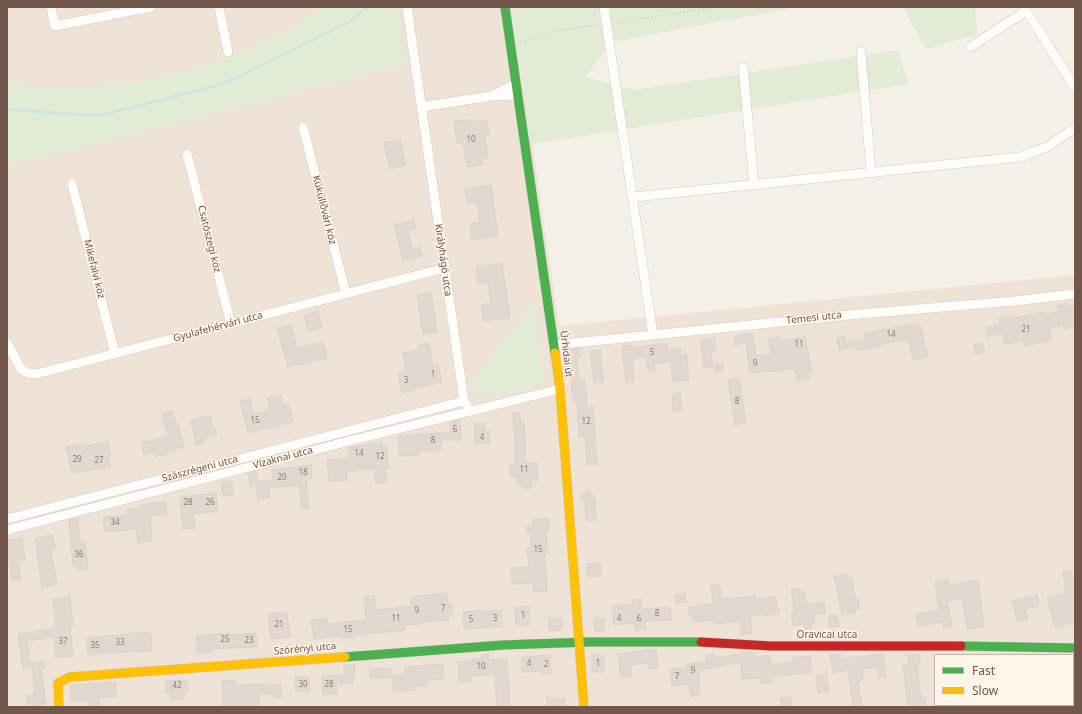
<!DOCTYPE html>
<html>
<head>
<meta charset="utf-8">
<style>
  body { margin:0 }
  #map { position:relative; width:1082px; height:714px; overflow:hidden; background:#f5f0e8; font-family:"Noto Sans",sans-serif }
  canvas { display:block }
  .frame { position:absolute; inset:0; border:8px solid #71584b; pointer-events:none }
  .legend { position:absolute; left:934px; top:654px; width:140px; height:52px; box-sizing:border-box; background:#fef5e8; border:1px solid #c6b6a9; margin:0; padding:5px 7px; list-style:none; font-size:12px; color:#71584b }
  .legend li { display:flex; align-items:center; gap:8px; height:20px }
  .legend b { width:20px; border:1px solid #c6b6a9 }
</style>
</head>
<body>
<div id="map">
<canvas width="1082" height="714"></canvas>
<div class="frame"></div>
<ul class="legend">
<li><b style="height:5px;background:#4caf50"></b>Fast</li>
<li><b style="height:5px;background:#ffc107"></b>Slow</li>
</ul>
</div>
<script>
const ctx = document.querySelector('canvas').getContext('2d');
ctx.lineJoin = 'round';
function paint(path, color) { ctx.fillStyle = color; ctx.fill(path, 'evenodd'); }
const poly = rows => new Path2D(rows.map(r => 'M' + r).join(''));
function trace(path, color, width, dash) { ctx.strokeStyle = color; ctx.lineWidth = width; ctx.lineCap = dash ? 'butt' : 'round'; ctx.setLineDash(dash || []); ctx.stroke(path); }
function drawText(font, color, halo, rows, align = 'center') {
  ctx.font = font + ' "Noto Sans",sans-serif'; ctx.lineWidth = 3; ctx.setLineDash([]); ctx.textBaseline = 'middle'; ctx.strokeStyle = halo; ctx.fillStyle = color; for (const [text, x, y, turn = 0] of rows) {
    ctx.save(); ctx.translate(x, y); ctx.rotate((+turn || 0) * Math.PI / 180); ctx.textAlign = isNaN(turn) ? turn : align; if (halo) ctx.strokeText(text, 0, 0); ctx.fillText(text, 0, 0); ctx.restore();
  }
}
paint(poly([
  [7,7,512,7,559,326,1075,275,1075,707,7,707],
  [935,655,1073,655,1073,705,935,705]
]), '#eee3d6');
paint(poly([
  [323,7,397,7,405,65,7,166,7,84,58,87,95,86,145,80,170,75,221,60,263,42,291,27],
  [512,7,797,7,611,42,586,77,634,90,898,50,908,84,532,144],
  [903,7,975,7,977,34,926,49],
  [534,301,545,383,489,396,473,393,470,377,475,378]
]), '#e2ebd3');
trace(poly([
  [7,109,81,115,102,115,212,87,238,77,351,21,367,7]
]), '#cbe3e4', 2.5);
const building = poly([
  [468,120,468,123,487,120,489,135,485,136,488,158,481,159,482,165,467,167,463,143,457,144,454,121,468,120],
  [400,139,406,165,390,169,384,143,400,139],
  [491,185,498,236,472,240,470,224,480,222,477,202,467,203,465,189,491,185],
  [413,220,416,229,408,231,410,240,413,249,420,247,422,256,403,261,394,225,413,220],
  [502,263,510,318,483,321,481,305,491,303,488,282,478,284,476,267,502,263],
  [431,293,437,332,423,334,417,295,431,293],
  [1066,303,1067,308,1075,305,1075,326,1064,330,1063,324,1049,328,1052,340,1024,346,1023,341,1005,344,1002,333,988,337,985,328,1000,323,999,319,1009,316,1010,319,1044,312,1045,315,1059,311,1057,306,1066,303],
  [318,311,322,328,308,331,304,315,318,311],
  [916,324,916,327,921,326,928,357,913,360,908,339,878,345,879,347,867,349,857,350,856,347,839,350,837,338,845,336,846,343,865,339,864,333,916,324],
  [291,325,297,348,323,342,327,358,288,367,277,328,291,325],
  [752,333,756,356,771,354,769,339,780,337,781,341,805,337,812,372,808,373,810,379,797,381,795,369,750,373,746,343,735,345,734,336,752,333],
  [714,338,716,351,711,351,713,367,704,368,701,340,714,338],
  [429,343,433,366,438,365,442,382,415,388,415,390,402,393,398,373,406,371,403,353,419,350,418,345,429,343],
  [982,343,985,352,976,354,973,345,982,343],
  [658,344,667,344,668,350,681,349,681,356,687,355,689,380,673,382,671,362,654,364,655,371,648,371,646,357,632,359,634,382,626,383,622,346,631,345,631,348,658,344],
  [580,348,581,357,576,357,579,380,585,380,587,407,593,407,597,465,587,465,585,437,579,437,577,402,573,402,570,370,568,371,565,350,580,348],
  [600,350,603,382,594,383,590,351,600,350],
  [722,363,723,371,715,372,714,365,722,363],
  [739,378,746,423,735,425,728,380,739,378],
  [680,393,682,410,673,411,672,394,680,393],
  [281,395,283,405,289,404,293,422,248,433,240,401,250,398,254,414,270,410,267,398,281,395],
  [172,411,176,424,178,424,184,447,156,457,154,452,144,455,141,443,168,436,162,414,172,411],
  [513,413,520,413,521,424,524,423,526,463,537,462,538,480,531,481,532,488,523,488,523,485,517,485,517,476,510,476,510,464,516,464,513,413],
  [210,416,213,429,215,428,217,435,203,438,205,443,196,445,191,420,210,416],
  [460,420,461,440,441,440,441,450,418,451,419,455,400,456,398,436,450,432,450,422,460,420],
  [475,423,485,423,485,431,489,431,490,444,475,444,475,423],
  [108,442,111,455,108,456,110,467,72,473,66,447,82,444,82,447,108,442],
  [381,442,382,446,386,445,389,468,385,469,387,482,376,484,374,468,346,472,347,480,329,482,327,460,349,458,348,448,381,442],
  [311,465,312,479,306,479,309,508,302,509,299,485,269,488,270,497,258,499,256,486,250,487,248,473,256,471,257,482,273,480,272,470,311,465],
  [232,481,233,495,223,496,221,482,232,481],
  [588,489,595,499,596,520,586,521,585,503,580,496,588,489],
  [216,493,218,511,193,514,195,528,183,529,180,497,216,493],
  [166,502,167,514,150,516,152,541,138,543,136,529,105,532,103,517,127,515,126,510,140,508,140,505,166,502],
  [78,518,80,542,85,541,88,569,78,571,78,566,73,567,69,520,78,518],
  [548,518,549,532,546,532,548,553,545,553,547,591,534,592,533,583,512,584,511,568,529,567,527,548,531,548,531,533,527,534,527,526,534,526,533,519,548,518],
  [53,535,55,549,51,550,57,584,42,587,35,538,53,535],
  [22,538,25,560,18,561,21,580,12,581,7,540,22,538],
  [600,563,601,576,588,577,587,564,600,563],
  [1070,570,1075,585,1075,622,1056,628,1047,598,1065,593,1064,586,1066,586,1062,572,1070,570],
  [846,574,848,579,852,579,855,599,858,598,859,609,855,610,855,613,842,615,834,576,846,574],
  [948,579,949,585,978,580,984,627,967,629,962,598,947,601,952,626,943,628,942,622,919,627,916,614,939,610,935,581,948,579],
  [711,585,720,585,721,598,730,597,730,599,756,596,756,600,775,596,779,613,766,616,765,614,750,616,752,633,741,635,740,621,715,624,714,620,694,622,693,616,689,616,688,607,713,604,711,585],
  [799,588,800,591,804,590,806,605,824,602,826,613,814,615,815,624,811,624,812,628,805,629,804,624,793,626,791,613,795,613,791,589,799,588],
  [447,593,448,604,452,604,453,614,449,614,449,620,422,622,422,624,404,625,405,630,356,635,356,637,341,638,341,636,314,639,311,620,327,618,328,624,366,620,364,596,374,596,376,610,412,606,411,597,447,593],
  [685,594,686,602,676,604,675,595,685,594],
  [1037,595,1039,606,1025,609,1028,619,1017,622,1012,601,1037,595],
  [70,597,73,626,70,626,73,656,56,658,54,637,27,641,31,667,23,669,18,634,56,628,53,599,70,597],
  [641,599,642,609,670,607,672,620,645,621,646,629,635,630,634,623,614,625,612,606,633,605,632,600,641,599],
  [529,606,530,625,516,625,515,607,529,606],
  [502,610,502,626,464,629,463,612,502,610],
  [287,612,290,637,271,639,268,614,287,612],
  [837,615,839,626,830,628,828,616,837,615],
  [548,618,562,618,562,630,549,631,548,618],
  [594,618,604,618,604,632,594,631,594,618],
  [139,633,151,633,152,651,103,653,88,655,87,638,139,633],
  [230,633,230,635,256,633,257,647,210,649,211,652,197,654,196,636,230,633],
  [647,650,656,650,658,668,649,669,648,663,630,665,631,677,621,678,618,654,647,650],
  [740,652,755,653,755,657,769,655,771,665,793,662,792,658,810,656,812,672,772,677,773,682,761,684,760,678,742,679,741,662,699,670,700,678,698,678,700,695,691,697,689,684,672,686,670,669,687,668,687,664,707,661,706,655,714,654,715,658,740,654,740,652],
  [488,654,489,660,507,659,510,707,497,707,495,674,471,676,471,682,459,682,458,662,473,661,473,659,481,659,481,655,488,654],
  [830,654,840,654,841,659,883,654,886,677,878,678,877,667,862,669,863,680,858,681,862,707,853,707,848,670,833,673,830,654],
  [907,654,919,654,920,664,917,665,921,698,925,698,926,707,908,707,903,665,909,664,907,654],
  [550,655,551,673,541,674,541,671,522,672,521,657,550,655],
  [592,655,604,655,604,672,592,672,592,655],
  [44,661,45,669,41,669,46,704,40,704,40,707,28,707,27,695,35,694,32,663,44,661],
  [443,664,444,679,428,680,428,686,414,686,414,690,393,691,393,675,405,674,405,667,443,664],
  [344,665,355,665,353,684,336,684,337,694,323,694,322,676,344,675,344,665],
  [391,668,391,678,370,678,370,669,391,668],
  [826,674,829,691,818,693,816,676,826,674],
  [295,677,309,677,310,692,296,692,295,677],
  [187,680,188,691,184,692,184,700,171,700,171,693,166,693,166,681,187,680],
  [235,680,235,685,281,684,281,697,274,698,274,694,259,694,259,705,223,707,222,681,235,680],
  [116,682,116,697,99,698,100,707,88,707,88,700,71,701,70,685,116,682],
  [791,697,792,707,781,707,780,698,791,697],
  [547,698,565,698,565,707,547,707,547,698]
]);
paint(building, '#e1d8d0');
trace(building, '#ded3cb', 1);
const street = poly([
  [51,7,55,26,151,7],
  [219,7,228,52],
  [407,7,464,401,467,405],
  [604,7,653,335],
  [1024,7,1075,88],
  [970,47,1026,11],
  [861,52,871,172],
  [743,67,754,184],
  [491,96,516,84],
  [421,107,491,96,518,95],
  [303,127,346,294],
  [187,154,231,324],
  [72,184,115,354],
  [634,197,1020,157,1047,147,1075,128],
  [7,343,21,369,28,373,36,374,445,268],
  [554,345,859,314,1014,301,1075,294],
  [7,519,464,401],
  [7,530,353,440,560,389]
]);
const fast = poly([
  [505,7,555,353],
  [961,646,1075,648],
  [345,657,503,645,589,642,701,642]
]);
const slow = poly([
  [555,353,560,389,584,707],
  [59,707,58,683,70,677,345,657]
]);
const jam = poly([
  [701,642,771,646,961,646]
]);
trace(street, '#d4ccc5', 10);
trace(fast, '#d4cdc5', 10);
trace(slow, '#d4cdc5', 10);
trace(jam, '#d4cdc5', 10);
trace(poly([
  [616,22,720,7],
  [520,42,549,32,598,25]
]), '#d6cfca', 1.5, [1, 3]);
trace(street, '#fefdfc', 9);
trace(fast, '#4caf50', 9);
trace(slow, '#ffc107', 9);
trace(jam, '#c62828', 9);
drawText('8px', '#8f7a6e', null, [
  ["10",471,140],
  ["21",1026,330],
  ["14",891,335],
  ["11",799,345],
  ["5",652,353],
  ["9",755,364],
  ["1",433,375],
  ["3",406,381],
  ["8",737,402],
  ["15",255,421],
  ["12",586,422],
  ["6",455,430],
  ["4",482,438],
  ["8",433,441],
  ["14",359,454],
  ["12",380,457],
  ["29",77,460],
  ["27",99,461],
  ["11",524,470],
  ["18",303,473],
  ["20",282,478],
  ["28",188,503],
  ["26",210,503],
  ["34",115,523],
  ["15",538,550],
  ["36",79,555],
  ["7",443,609],
  ["9",417,611],
  ["8",657,614],
  ["1",523,616],
  ["11",396,619],
  ["3",495,619],
  ["4",619,619],
  ["6",639,619],
  ["5",471,620],
  ["21",279,625],
  ["15",348,630],
  ["25",225,640],
  ["23",249,641],
  ["37",63,642],
  ["33",120,643],
  ["35",95,646],
  ["4",529,664],
  ["1",598,664],
  ["2",546,665],
  ["10",481,667],
  ["9",693,671],
  ["7",677,677],
  ["30",303,685],
  ["28",329,685],
  ["42",177,686]
]);
drawText('10px', '#71584b', '#fef5e8', [
  ["Küküllővári köz",324,210,76],
  ["Csatószegi köz",209,239,76],
  ["Királyhágó utca",443,260,82],
  ["Mikefalvi köz",94,269,76],
  ["Temesi utca",814,318,-6],
  ["Gyulafehérvári utca",218,327,-15],
  ["Úrhidai út",566,354,83],
  ["Vízaknai utca",283,458,-15],
  ["Szászrégeni utca",200,469,-15],
  ["Oravicai utca",827,635],
  ["Szörényi utca",305,649,-5]
]);
</script>
</body>
</html>
